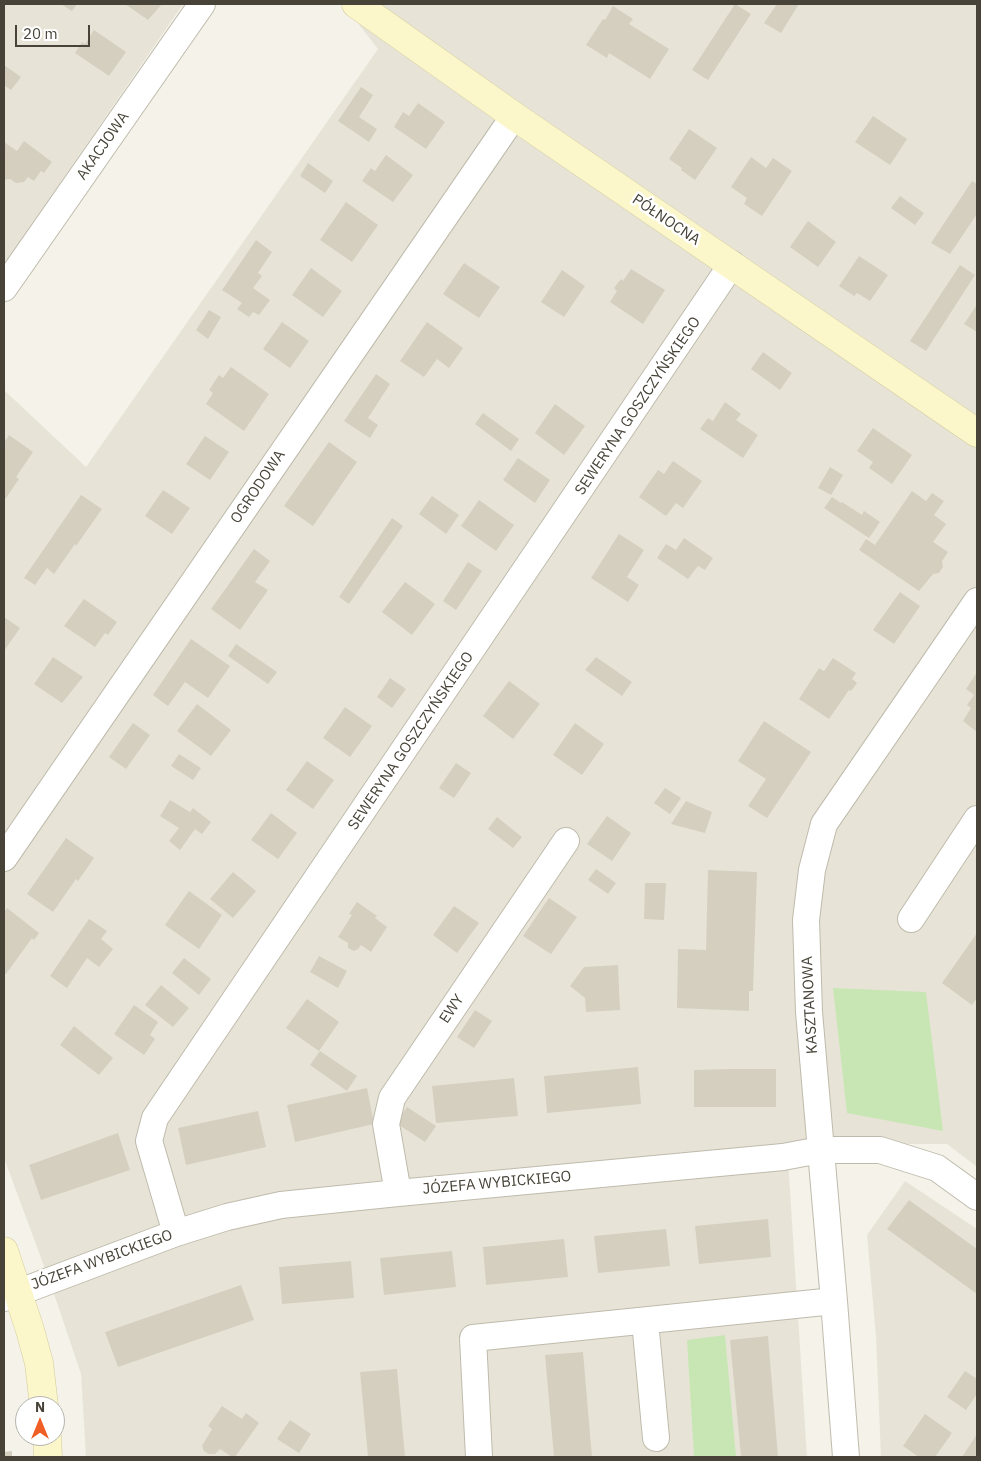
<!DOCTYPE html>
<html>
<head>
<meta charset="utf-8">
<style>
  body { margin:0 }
  #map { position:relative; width:981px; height:1461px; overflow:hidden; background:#f4f2e9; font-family:"IBM Plex Sans",sans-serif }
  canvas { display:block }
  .frame { position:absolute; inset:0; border:5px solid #474338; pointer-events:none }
  .north { position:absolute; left:15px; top:1396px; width:50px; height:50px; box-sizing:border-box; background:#fff; border:1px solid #b5b4af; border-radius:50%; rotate:0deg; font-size:14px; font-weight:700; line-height:20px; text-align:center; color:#474338 }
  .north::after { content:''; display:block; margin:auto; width:18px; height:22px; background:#ef5f25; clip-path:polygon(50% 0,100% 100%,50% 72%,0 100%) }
  .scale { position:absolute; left:15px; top:25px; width:75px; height:22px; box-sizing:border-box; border:2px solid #474338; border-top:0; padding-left:6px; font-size:15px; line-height:18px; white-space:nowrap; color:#474338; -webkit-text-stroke:4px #fff; paint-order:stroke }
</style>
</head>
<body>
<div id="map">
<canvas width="981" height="1461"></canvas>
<div class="frame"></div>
<div class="north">N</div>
<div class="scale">20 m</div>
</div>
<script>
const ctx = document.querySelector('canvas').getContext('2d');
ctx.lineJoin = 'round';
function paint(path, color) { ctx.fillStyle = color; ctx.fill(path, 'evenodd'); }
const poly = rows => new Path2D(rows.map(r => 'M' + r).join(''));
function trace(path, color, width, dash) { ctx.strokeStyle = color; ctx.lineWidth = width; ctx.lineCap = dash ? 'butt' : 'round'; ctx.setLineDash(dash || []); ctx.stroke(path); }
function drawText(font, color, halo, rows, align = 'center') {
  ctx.font = font + ' "IBM Plex Sans",sans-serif'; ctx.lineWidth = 5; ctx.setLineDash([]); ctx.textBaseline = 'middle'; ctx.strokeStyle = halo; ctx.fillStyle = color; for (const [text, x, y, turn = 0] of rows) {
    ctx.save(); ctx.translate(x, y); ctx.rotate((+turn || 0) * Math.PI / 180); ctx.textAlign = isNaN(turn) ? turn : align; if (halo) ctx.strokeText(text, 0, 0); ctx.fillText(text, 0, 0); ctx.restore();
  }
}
paint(poly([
  [4,4,183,4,4,265],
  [343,4,977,4,977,1167,947,1144,787,1144,807,1457,86,1457,81,1374,51,1285,4,1158,4,390,86,467,378,49],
  [905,1181,977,1229,977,1457,881,1457,876,1337,867,1235]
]), '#e7e4d7');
paint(poly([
  [833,988,926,992,943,1131,847,1113],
  [725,1335,736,1457,694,1457,687,1340]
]), '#c8e6b4');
paint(poly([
  [61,4,77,4,72,11],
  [125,4,162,4,148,20],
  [735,4,751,14,708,80,692,70],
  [777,4,799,4,781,33,764,23],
  [613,6,633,19,629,24,669,49,650,79,609,53,607,58,586,45,603,19,605,20],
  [94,30,126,52,109,76,75,53,82,42,85,44],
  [4,65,21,77,11,90,4,85],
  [361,87,373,95,359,117,377,129,369,142,338,121],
  [418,103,445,122,426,149,394,127,403,112,409,116],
  [873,116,907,139,890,165,855,142],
  [689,129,717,148,695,180,681,170,682,168,669,159],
  [24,141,52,162,44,173,41,171,34,181,28,177,24,182,16,183,10,179,4,180,4,142,17,151],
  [386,155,413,175,393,202,362,181,371,168,375,171],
  [751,157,766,168,773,158,792,171,762,216,744,204,747,198,731,187],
  [308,163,333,181,325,193,300,176],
  [972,181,977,184,977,214,950,254,931,243],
  [900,196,924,213,915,225,891,208],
  [346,202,378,225,352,262,320,240],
  [808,221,836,242,818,267,790,247],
  [256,240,272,252,258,273,262,276,253,288,270,300,259,315,253,312,249,317,237,309,242,303,222,290],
  [859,256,888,275,870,301,857,293,854,296,839,286],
  [464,263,500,287,479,318,443,294],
  [960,265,975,275,926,351,910,341],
  [311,268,342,291,323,317,292,295],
  [631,269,665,290,643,324,610,302,617,291,614,288,621,279,623,281],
  [562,270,585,286,564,317,541,302],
  [976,306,977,307,977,332,964,324],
  [209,310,221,317,208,339,196,330],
  [282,322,309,341,290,368,263,349],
  [427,322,463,348,449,368,437,359,424,377,400,361],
  [763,352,792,373,780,390,751,369],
  [231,367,269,394,244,431,206,404,213,393,209,390,219,375,223,378],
  [376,374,390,384,368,418,378,425,370,438,344,421],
  [725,402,741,414,736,420,758,435,743,458,700,429,708,418,713,421],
  [555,404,585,426,564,455,535,433],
  [483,413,519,439,511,451,475,424],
  [873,428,912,455,892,484,869,468,873,462,857,451],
  [9,435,33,452,16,477,19,479,4,501,4,443],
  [205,436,229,452,210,480,186,464],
  [329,442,357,462,313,526,284,506],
  [518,458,550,480,535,503,503,480],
  [673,461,702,481,683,508,676,503,666,516,639,497,658,470,664,474],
  [830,467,843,475,831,495,818,488],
  [163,490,190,508,172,534,145,516],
  [912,491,926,501,932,493,944,501,934,515,946,524,933,542,948,552,942,561,943,567,939,573,933,574,919,591,859,550,866,539,875,545],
  [81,495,102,509,76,546,75,544,54,574,47,568,35,585,24,578],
  [432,496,459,515,446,534,419,514],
  [832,497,841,503,842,502,862,515,864,511,880,522,869,538,824,508],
  [479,500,514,525,496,551,461,526],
  [392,518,403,526,349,604,339,597],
  [619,534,644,550,627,577,639,585,628,602,591,578],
  [684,538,713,558,705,570,698,566,688,579,657,558,666,544,676,550],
  [254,549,270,561,255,582,268,590,240,630,211,609],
  [468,562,482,571,456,610,443,601],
  [405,582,435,604,412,635,382,612],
  [900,592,920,606,894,644,873,630],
  [84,599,117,622,108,635,105,633,95,647,64,626],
  [4,617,20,628,4,651],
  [191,639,230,666,208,698,185,682,168,706,153,695],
  [236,644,277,672,268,684,228,656],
  [53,657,83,677,62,703,34,684],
  [596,657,632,682,622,696,585,670],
  [833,658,856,673,852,679,857,683,851,691,849,690,829,719,799,699,819,668,824,671],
  [977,672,977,732,963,721,971,708,967,705,974,695,966,689],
  [390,678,406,689,392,708,377,697],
  [509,681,540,704,513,739,483,716],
  [197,704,231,730,211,756,177,731],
  [345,707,372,726,350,757,323,738],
  [764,721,811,752,767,818,748,806,766,779,738,761],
  [133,723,150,735,126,769,109,757],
  [575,723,604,744,582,775,553,755],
  [179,754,201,768,193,780,171,766],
  [307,761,334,780,313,809,286,790],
  [456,763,471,773,454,798,439,788],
  [665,788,681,798,670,814,654,803],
  [170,800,190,812,193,808,211,822,202,834,195,829,180,850,169,841,179,828,160,816],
  [686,801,712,812,705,833,671,824],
  [271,813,297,833,278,859,251,840],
  [607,816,631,833,612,861,587,844],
  [497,817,522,837,513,848,488,829],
  [66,838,94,858,78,881,76,879,53,912,27,894],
  [596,869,616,883,608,894,588,880],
  [708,870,757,872,753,991,749,991,749,1011,677,1008,678,949,706,950],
  [233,872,256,891,233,918,210,899],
  [645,883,666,883,664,920,644,919],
  [189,891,222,915,199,949,165,925],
  [549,898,577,917,551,954,523,936],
  [357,902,377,916,375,918,387,927,371,952,361,945,358,949,354,951,348,948,348,943,338,937,352,915,349,914],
  [454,906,479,923,457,953,433,935],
  [7,908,39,933,34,940,32,938,6,974,4,973,4,913],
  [89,919,107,931,101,939,113,949,99,967,87,958,67,988,50,976],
  [977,933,977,998,972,1005,942,983],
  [319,956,347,971,338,988,310,972],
  [184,958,211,979,199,995,172,973],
  [618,965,620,1010,586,1012,585,998,570,986,584,967],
  [161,985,189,1008,173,1027,145,1005],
  [307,999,339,1022,319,1051,286,1028],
  [134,1005,158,1022,150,1035,155,1039,144,1055,114,1034],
  [475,1010,492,1021,474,1048,457,1037],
  [74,1026,113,1058,99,1075,60,1045],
  [320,1051,357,1076,347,1091,310,1065],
  [638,1067,641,1104,547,1113,544,1076],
  [729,1069,776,1069,776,1107,694,1107,694,1070],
  [514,1078,518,1116,436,1123,432,1086],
  [367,1088,374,1124,295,1142,287,1105],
  [407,1107,436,1126,425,1142,396,1123],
  [258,1111,266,1147,186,1165,178,1128],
  [118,1133,130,1170,41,1200,29,1165],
  [909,1200,977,1249,977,1294,887,1229],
  [768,1219,771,1257,699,1264,695,1226],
  [666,1229,670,1266,598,1273,594,1236],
  [564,1239,568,1277,486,1285,483,1247],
  [452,1251,456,1287,384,1295,380,1258],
  [351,1261,354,1298,282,1304,279,1267],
  [241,1285,254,1320,118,1367,105,1332],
  [768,1336,778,1457,741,1457,730,1340],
  [583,1352,592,1457,554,1457,545,1355],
  [397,1369,405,1457,368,1457,360,1372],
  [965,1371,977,1379,977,1394,966,1410,947,1397],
  [222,1406,242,1419,246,1413,259,1423,235,1457,232,1457,220,1449,215,1454,209,1454,204,1451,202,1446,212,1429,208,1426],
  [925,1414,952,1433,935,1457,919,1457,903,1446],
  [290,1420,311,1434,299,1453,277,1439],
  [977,1434,977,1457,962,1457],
  [12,1451,12,1457,4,1457,4,1452]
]), '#d5cfbf');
const street = poly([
  [4,288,202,4],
  [4,858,514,116],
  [911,919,977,819],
  [398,1193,386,1124,392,1098,566,841],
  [176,1233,149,1141,155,1118,732,264],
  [4,1298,176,1233,227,1217,281,1205,398,1193,783,1157,820,1150,880,1150,937,1168,977,1197],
  [645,1321,656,1438],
  [479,1457,473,1338,834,1301],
  [846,1457,834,1301,809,1012,806,920,812,870,824,824,977,601]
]);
const secondary = poly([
  [356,4,514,116,977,433],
  [4,1251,30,1330,39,1363,44,1406],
  [47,1436,48,1457]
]);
trace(street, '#bfbbac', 28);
trace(secondary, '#d1ca9b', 29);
trace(street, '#fff', 26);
trace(secondary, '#fcf7cb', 28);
drawText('15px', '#474338', '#fff', [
  ["AKACJOWA",103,146,-55],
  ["PÓŁNOCNA",666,220,34],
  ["SEWERYNA GOSZCZYŃSKIEGO",638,406,-56],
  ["OGRODOWA",258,487,-56],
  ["SEWERYNA GOSZCZYŃSKIEGO",411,741,-56],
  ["KASZTANOWA",810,1005,-93],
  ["EWY",452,1009,-56],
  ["JÓZEFA WYBICKIEGO",497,1183,-5],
  ["JÓZEFA WYBICKIEGO",102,1260,-20]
]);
</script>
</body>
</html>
